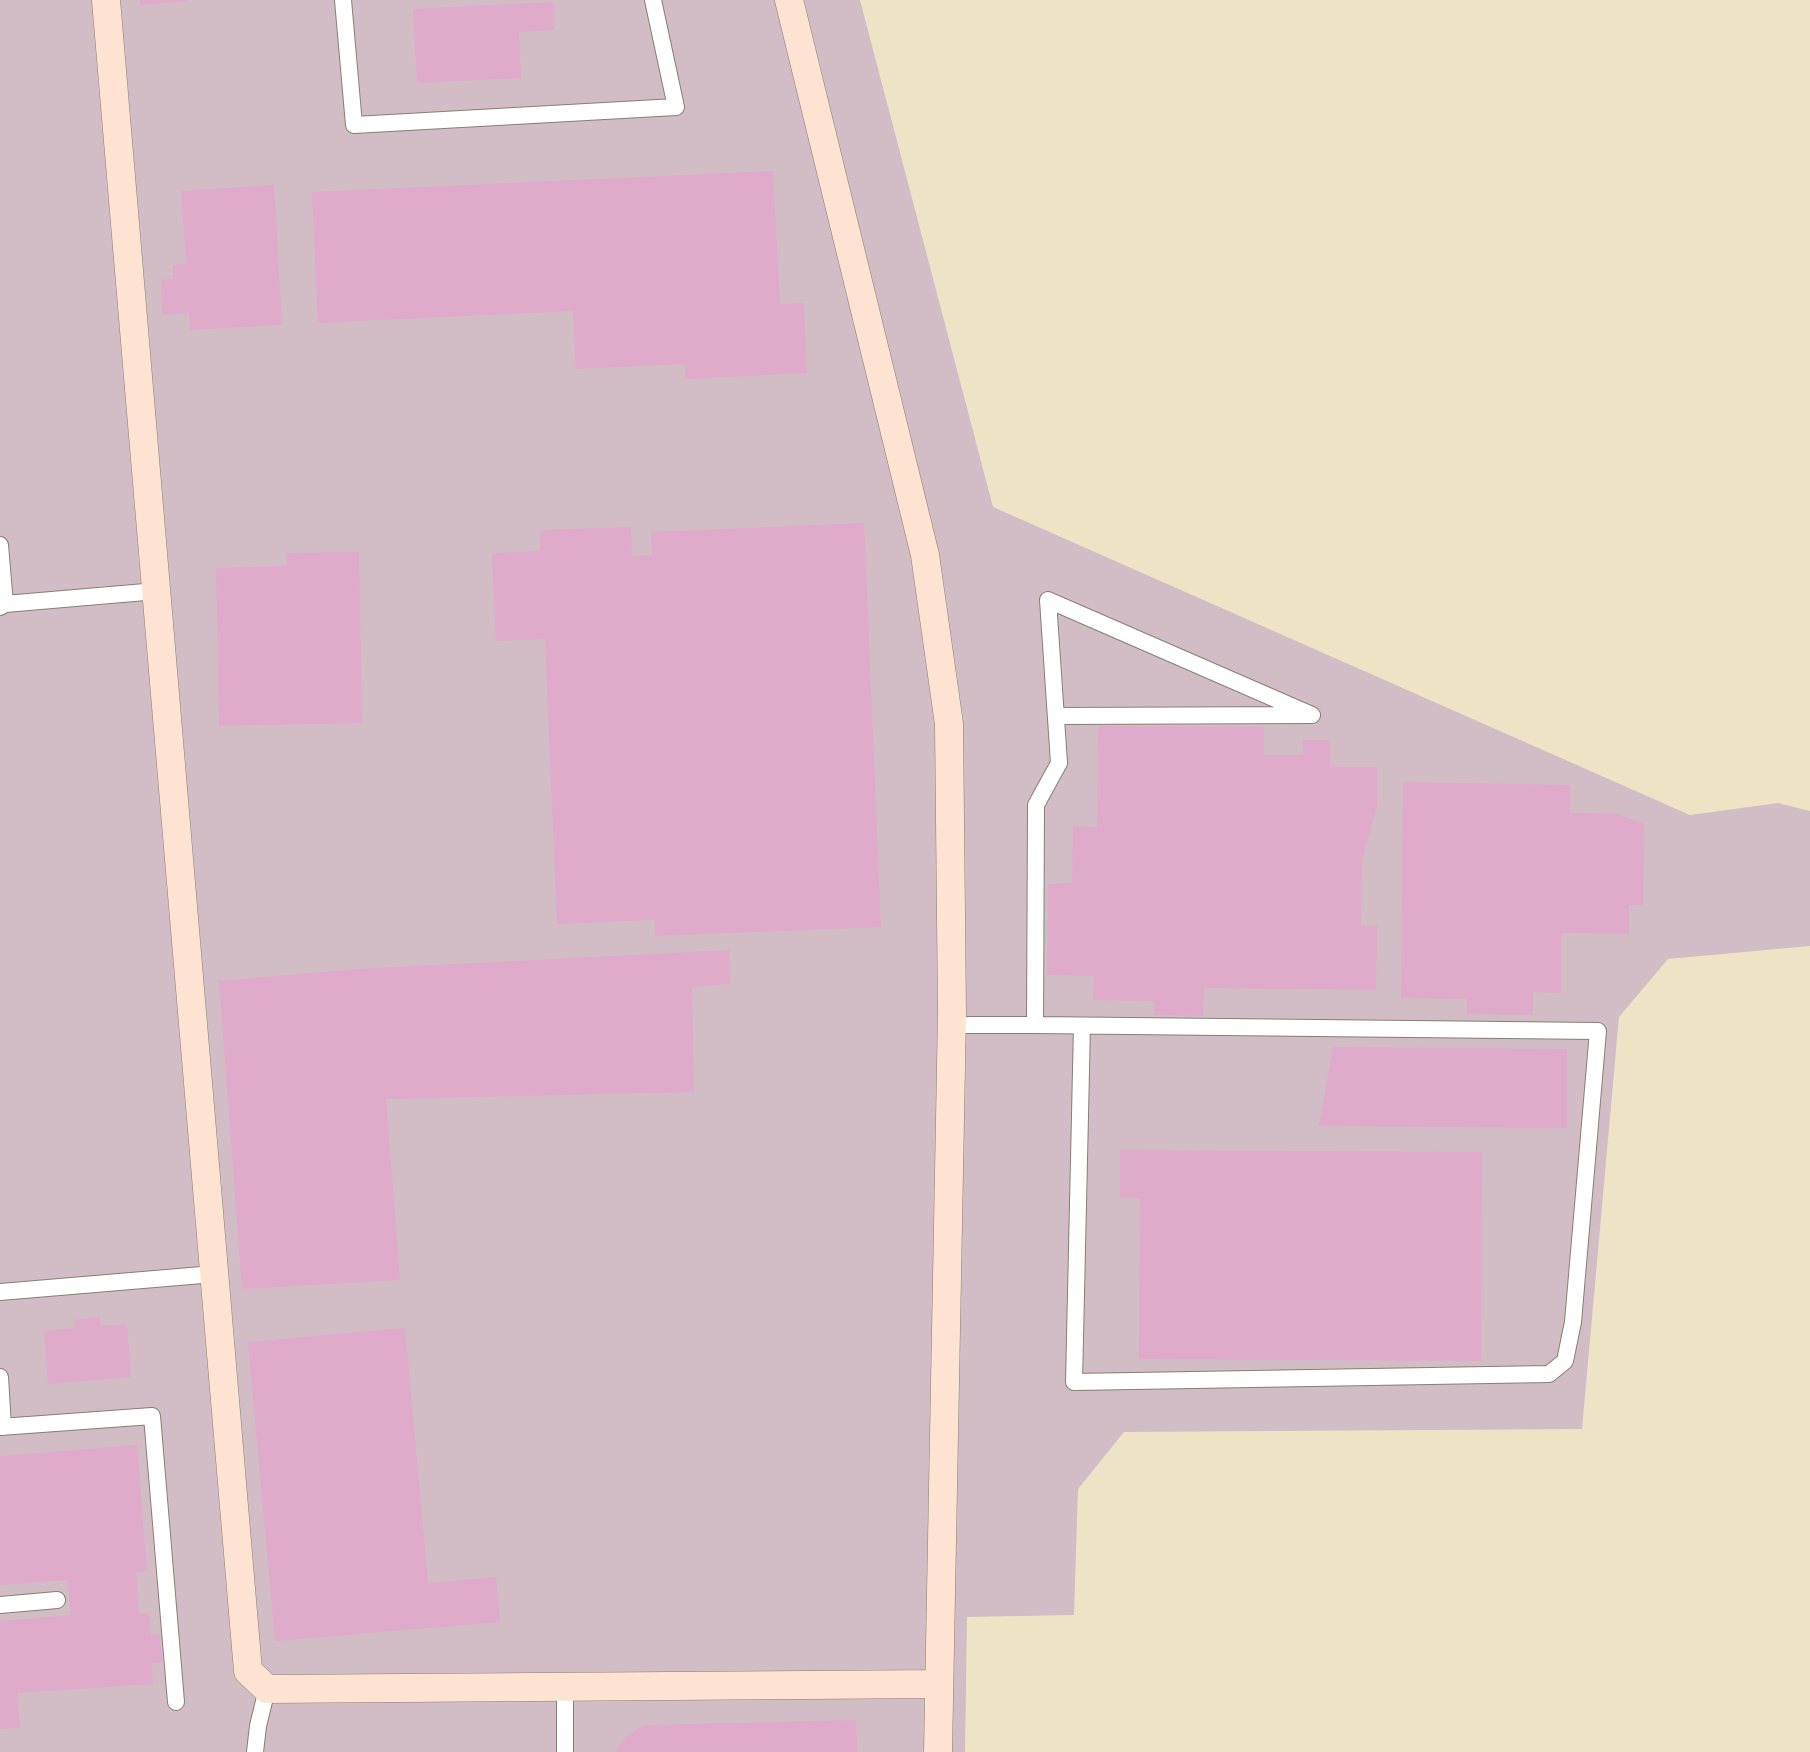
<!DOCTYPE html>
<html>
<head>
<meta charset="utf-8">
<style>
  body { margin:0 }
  canvas { display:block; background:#eee4c5 }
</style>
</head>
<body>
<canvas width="1810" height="1752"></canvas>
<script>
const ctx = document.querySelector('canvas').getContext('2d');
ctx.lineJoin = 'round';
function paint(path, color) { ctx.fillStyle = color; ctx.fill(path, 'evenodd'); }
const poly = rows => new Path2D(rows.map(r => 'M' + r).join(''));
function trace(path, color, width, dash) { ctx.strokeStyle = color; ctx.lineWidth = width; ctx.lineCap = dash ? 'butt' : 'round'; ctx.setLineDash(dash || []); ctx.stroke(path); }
paint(poly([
  [0,0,860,0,993,507,1690,815,1778,803,1810,811,1810,946,1668,959,1619,1017,1582,1429,1124,1432,1078,1489,1074,1615,967,1617,965,1752,0,1752]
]), '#d2bdc6');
paint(poly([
  [140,0,188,0,189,1,140,5],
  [553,2,554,30,519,32,521,78,417,83,413,9],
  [773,171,780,304,804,303,807,373,685,379,685,364,576,369,573,311,318,323,312,192],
  [274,185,282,325,190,330,189,313,162,315,161,280,173,279,173,265,186,264,181,191],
  [864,523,881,927,655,936,655,920,557,924,545,639,496,641,492,553,540,551,540,530,631,527,632,556,652,555,651,532],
  [359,552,362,723,219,726,216,568,287,566,286,553],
  [1098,726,1264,727,1264,755,1303,755,1303,740,1330,740,1330,767,1377,767,1377,806,1362,861,1361,926,1377,926,1376,990,1204,988,1203,1016,1154,1015,1154,1001,1093,1000,1094,976,1047,975,1048,884,1072,883,1073,826,1097,827],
  [1403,782,1570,785,1570,813,1618,814,1644,824,1643,905,1629,905,1629,934,1561,933,1561,993,1533,992,1533,1015,1467,1014,1467,999,1401,998],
  [729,950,730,984,692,987,694,1092,386,1099,400,1280,242,1289,219,981,358,969],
  [1333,1047,1567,1049,1567,1128,1319,1126],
  [1120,1150,1482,1152,1481,1361,1139,1359,1140,1198,1120,1198],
  [100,1317,101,1326,127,1324,131,1377,48,1384,44,1331,75,1328,74,1320],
  [405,1328,428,1583,496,1577,500,1622,275,1641,248,1342],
  [137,1445,147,1571,136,1572,139,1614,149,1613,151,1635,160,1634,162,1662,151,1663,153,1684,17,1693,20,1728,0,1729,0,1621,71,1615,67,1580,0,1585,0,1456],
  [856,1720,857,1752,615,1752,626,1737,644,1725]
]), '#e0aaca');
const lane = poly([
  [343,0,354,125,676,107,653,0],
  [0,545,5,604],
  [0,607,5,604,157,591],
  [951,1025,1035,1025,1598,1031,1573,1322,1565,1361,1549,1374,1074,1382,1082,1026],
  [1035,1025,1036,805,1059,763,1048,600,1312,715,1056,716],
  [0,1292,214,1274],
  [0,1377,3,1427],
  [0,1427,152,1416,176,1702],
  [0,1605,57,1600],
  [565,1687,565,1752],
  [255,1752,258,1726,267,1689]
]);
const secondary = poly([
  [106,0,248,1671,267,1689,939,1684],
  [789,0,925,555,949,724,952,1013,938,1752]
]);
trace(lane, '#858070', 18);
trace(secondary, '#858070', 29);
trace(lane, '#fff', 16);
trace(secondary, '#fee3d2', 28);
</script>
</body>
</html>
